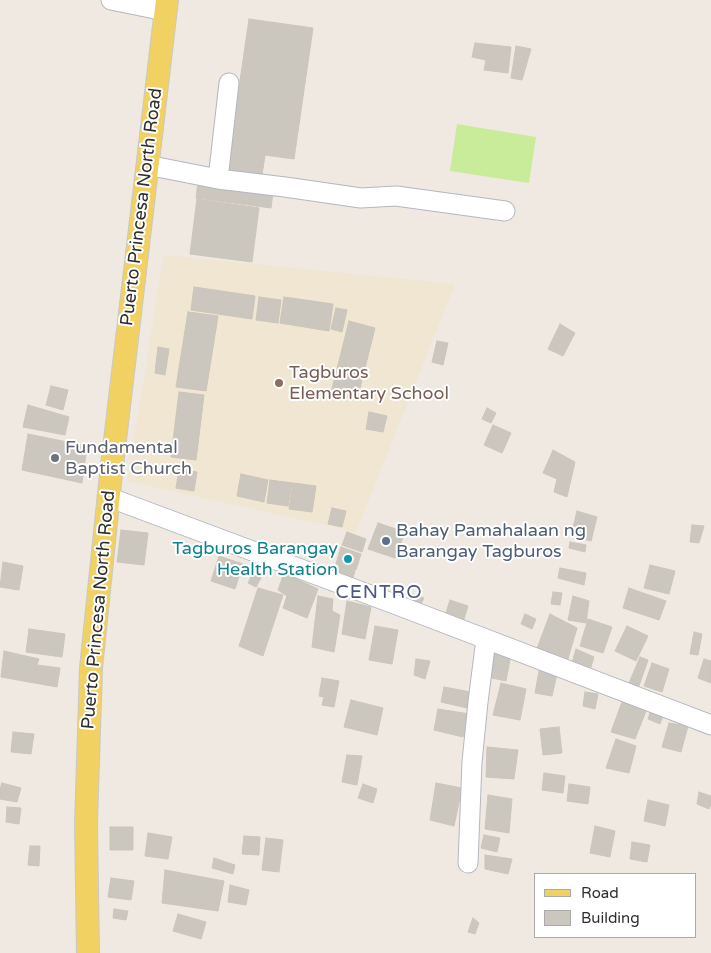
<!DOCTYPE html>
<html>
<head>
<meta charset="utf-8">
<style>
  body { margin:0 }
  #map { position:relative; width:711px; height:953px; overflow:hidden; background:#efe9e1; font-family:"Varela Round",sans-serif }
  canvas { display:block }
  .legend { position:absolute; left:534px; top:873px; width:162px; height:65px; box-sizing:border-box; background:#fff; border:1px solid #ababab; margin:0; padding:6px 9px; list-style:none; font-size:15px; color:#2e2e2e }
  .legend li { display:flex; align-items:center; gap:10px; height:25px }
  .legend b { width:25px; border:1px solid #ababab }
</style>
</head>
<body>
<div id="map">
<canvas width="711" height="953"></canvas>
<ul class="legend">
<li><b style="height:6px;background:#f2d163"></b>Road</li>
<li><b style="height:14px;background:#cbc7bf"></b>Building</li>
</ul>
</div>
<script>
const ctx = document.querySelector('canvas').getContext('2d');
ctx.lineJoin = 'round';
function paint(path, color) { ctx.fillStyle = color; ctx.fill(path, 'evenodd'); }
const poly = rows => new Path2D(rows.map(r => 'M' + r).join(''));
function trace(path, color, width, dash) { ctx.strokeStyle = color; ctx.lineWidth = width; ctx.lineCap = dash ? 'butt' : 'round'; ctx.setLineDash(dash || []); ctx.stroke(path); }
function drawText(font, color, halo, rows, align = 'center') {
  ctx.font = font + ' "Varela Round",sans-serif'; ctx.lineWidth = 4; ctx.setLineDash([]); ctx.textBaseline = 'middle'; ctx.strokeStyle = halo; ctx.fillStyle = color; for (const [text, x, y, turn = 0] of rows) {
    ctx.save(); ctx.translate(x, y); ctx.rotate((+turn || 0) * Math.PI / 180); ctx.textAlign = isNaN(turn) ? turn : align; if (halo) ctx.strokeText(text, 0, 0); ctx.fillText(text, 0, 0); ctx.restore();
  }
}
paint(poly([
  [164,255,455,284,356,532,127,481]
]), '#f0e6d1');
paint(poly([
  [457,124,536,137,529,183,450,171]
]), '#c9ec9a');
const building = poly([
  [249,19,313,28,294,159,265,155,261,182,226,177,249,19],
  [475,43,511,47,508,73,484,70,486,60,472,57,475,43],
  [516,46,531,49,522,80,511,78,516,46],
  [198,183,273,192,271,208,196,198,198,183],
  [197,199,259,208,252,262,190,254,197,199],
  [194,287,255,296,252,319,191,310,194,287],
  [259,297,281,300,278,323,256,320,259,297],
  [284,297,333,304,329,331,280,323,284,297],
  [336,308,347,310,342,332,331,329,336,308],
  [188,312,218,316,206,391,176,387,188,312],
  [349,321,375,328,357,400,331,393,349,321],
  [560,324,575,333,563,356,548,349,560,324],
  [437,341,448,343,443,365,432,362,437,341],
  [158,347,169,349,165,375,155,373,158,347],
  [51,386,68,390,63,410,46,405,51,386],
  [179,392,204,395,196,460,171,457,179,392],
  [28,405,69,417,65,435,23,427,28,405],
  [487,408,496,413,491,423,482,419,487,408],
  [369,412,387,416,383,432,366,429,369,412],
  [493,425,511,433,502,453,484,445,493,425],
  [28,434,87,446,82,483,22,470,28,434],
  [553,450,575,462,567,497,554,492,557,479,543,473,553,450],
  [179,469,197,472,194,491,176,488,179,469],
  [241,474,268,480,264,502,237,496,241,474],
  [270,480,292,483,288,506,267,503,270,480],
  [293,483,316,486,312,512,289,509,293,483],
  [332,508,346,511,342,527,328,524,332,508],
  [577,511,597,517,591,541,571,536,577,511],
  [378,523,405,532,395,558,368,549,378,523],
  [692,525,704,526,699,543,690,542,692,525],
  [121,530,148,533,144,565,117,562,121,530],
  [347,532,366,539,362,552,342,545,347,532],
  [570,542,586,545,585,552,569,548,570,542],
  [341,547,361,554,356,570,336,564,341,547],
  [219,556,243,564,235,589,211,581,219,556],
  [3,562,23,566,19,590,0,587,3,562],
  [339,565,355,571,352,581,336,575,339,565],
  [650,565,675,571,669,594,644,588,650,565],
  [560,568,586,573,584,585,558,578,560,568],
  [253,573,261,578,256,587,248,583,253,573],
  [284,573,318,589,307,618,283,608,287,596,278,590,284,573],
  [258,588,283,595,263,656,239,646,258,588],
  [629,588,666,601,659,620,623,608,629,588],
  [553,592,562,593,560,605,551,604,553,592],
  [413,594,424,598,420,606,410,602,413,594],
  [318,596,333,599,332,611,340,615,334,652,312,647,318,596],
  [573,596,589,601,586,623,568,620,573,596],
  [450,600,468,606,463,622,445,616,450,600],
  [347,601,371,607,365,639,342,634,347,601],
  [525,614,536,619,532,629,521,624,525,614],
  [550,614,577,628,567,662,536,651,550,614],
  [588,619,612,627,603,653,580,646,588,619],
  [375,626,398,630,392,664,369,660,375,626],
  [627,626,648,636,636,661,615,651,627,626],
  [29,629,65,634,62,657,26,652,29,629],
  [694,632,702,634,698,655,690,654,694,632],
  [576,649,594,657,590,670,572,663,576,649],
  [492,650,511,654,506,681,487,677,492,650],
  [4,651,39,659,37,665,60,668,57,687,1,677,4,651],
  [640,657,648,660,639,686,629,683,640,657],
  [416,659,430,661,425,679,414,675,416,659],
  [704,659,711,661,711,683,698,678,704,659],
  [652,663,669,669,662,692,644,686,652,663],
  [539,671,557,674,552,696,535,693,539,671],
  [322,678,339,681,334,707,322,705,324,697,319,696,322,678],
  [501,683,526,689,520,720,493,715,501,683],
  [444,687,471,692,467,708,441,702,444,687],
  [585,692,598,694,595,709,583,706,585,692],
  [351,700,383,708,377,735,344,727,351,700],
  [622,702,648,706,635,739,611,732,622,702],
  [438,709,470,714,463,737,434,730,438,709],
  [651,710,664,713,660,724,648,719,651,710],
  [669,723,688,726,681,752,662,747,669,723],
  [559,727,562,753,543,755,540,729,559,727],
  [13,732,34,734,31,754,11,752,13,732],
  [616,739,636,746,629,773,606,768,616,739],
  [487,747,518,750,514,779,486,777,487,747],
  [347,755,362,756,357,785,342,782,347,755],
  [544,773,565,776,563,793,542,790,544,773],
  [2,783,21,788,17,802,0,799,0,789,2,783],
  [436,783,462,788,454,826,430,820,436,783],
  [363,784,377,789,373,803,358,798,363,784],
  [569,784,590,787,588,804,567,801,569,784],
  [699,792,711,796,711,804,709,809,697,804,699,792],
  [488,795,512,799,509,833,485,829,488,795],
  [648,800,669,805,665,826,644,821,648,800],
  [7,807,21,808,19,824,6,822,7,807],
  [595,826,615,831,610,857,590,853,595,826],
  [110,827,133,827,133,850,110,850,110,827],
  [148,833,172,837,168,859,145,856,148,833],
  [484,835,500,838,497,852,481,848,484,835],
  [244,836,260,837,259,855,242,854,244,836],
  [266,838,283,840,279,872,262,870,266,838],
  [632,842,650,845,647,862,630,859,632,842],
  [30,846,40,846,39,866,28,865,30,846],
  [485,855,512,859,508,874,485,869,485,855],
  [214,858,235,865,233,874,212,868,214,858],
  [165,870,224,881,218,911,162,903,165,870],
  [111,878,134,881,131,900,108,897,111,878],
  [230,885,249,890,246,905,228,902,230,885],
  [114,909,128,911,126,920,113,918,114,909],
  [178,914,206,922,201,939,173,931,178,914],
  [473,918,479,923,475,934,468,932,473,918]
]);
paint(building, '#cbc7bf');
trace(building, '#cbc5ba', 1);
const minor = poly([
  [111,0,165,11],
  [147,165,218,179,285,187,361,198,396,196,505,211],
  [218,179,229,83],
  [108,497,397,605,711,725],
  [468,863,472,762,478,702,486,639]
]);
const major = poly([
  [88,953,86,824,91,668,111,474,167,0]
]);
trace(minor, '#b4b7c1', 21);
trace(major, '#c9c9c9', 24);
trace(minor, '#fff', 19);
trace(major, '#f2d163', 22);
for (const [x, y, r, color] of [
  [279,383,5,"#8d6e63"],
  [55,458,5,"#6b7280"],
  [386,541,5,"#5c6f8a"],
  [348,559,5,"#0f9aa8"]
]) { const dot = new Path2D(); dot.arc(x, y, r, 0, 2 * Math.PI); ctx.fillStyle = color; ctx.fill(dot); trace(dot, '#fff', 2); }
drawText('18px', '#2e2e2e', '#fff', [
  ["Puerto Princesa North Road",142,207,-83],
  ["Puerto Princesa North Road",99,610,-85]
]);
drawText('18px', '#785e54', '#fff', [
  ["Tagburos",289,373],
  ["Elementary School",289,394]
], 'left');
drawText('18px', '#5b616d', '#fff', [
  ["Fundamental",65,448],
  ["Baptist Church",65,469]
], 'left');
drawText('18px', '#4e5e75', '#fff', [
  ["Bahay Pamahalaan ng",396,531],
  ["Barangay Tagburos",396,552]
], 'left');
drawText('18px', '#0d838f', '#fff', [
  ["Tagburos Barangay",338,549],
  ["Health Station",338,570]
], 'right');
ctx.letterSpacing = '1px';
drawText('19px', '#4d5680', '#fff', [
  ["CENTRO",379,593]
]);
ctx.letterSpacing = '0px';
</script>
</body>
</html>
